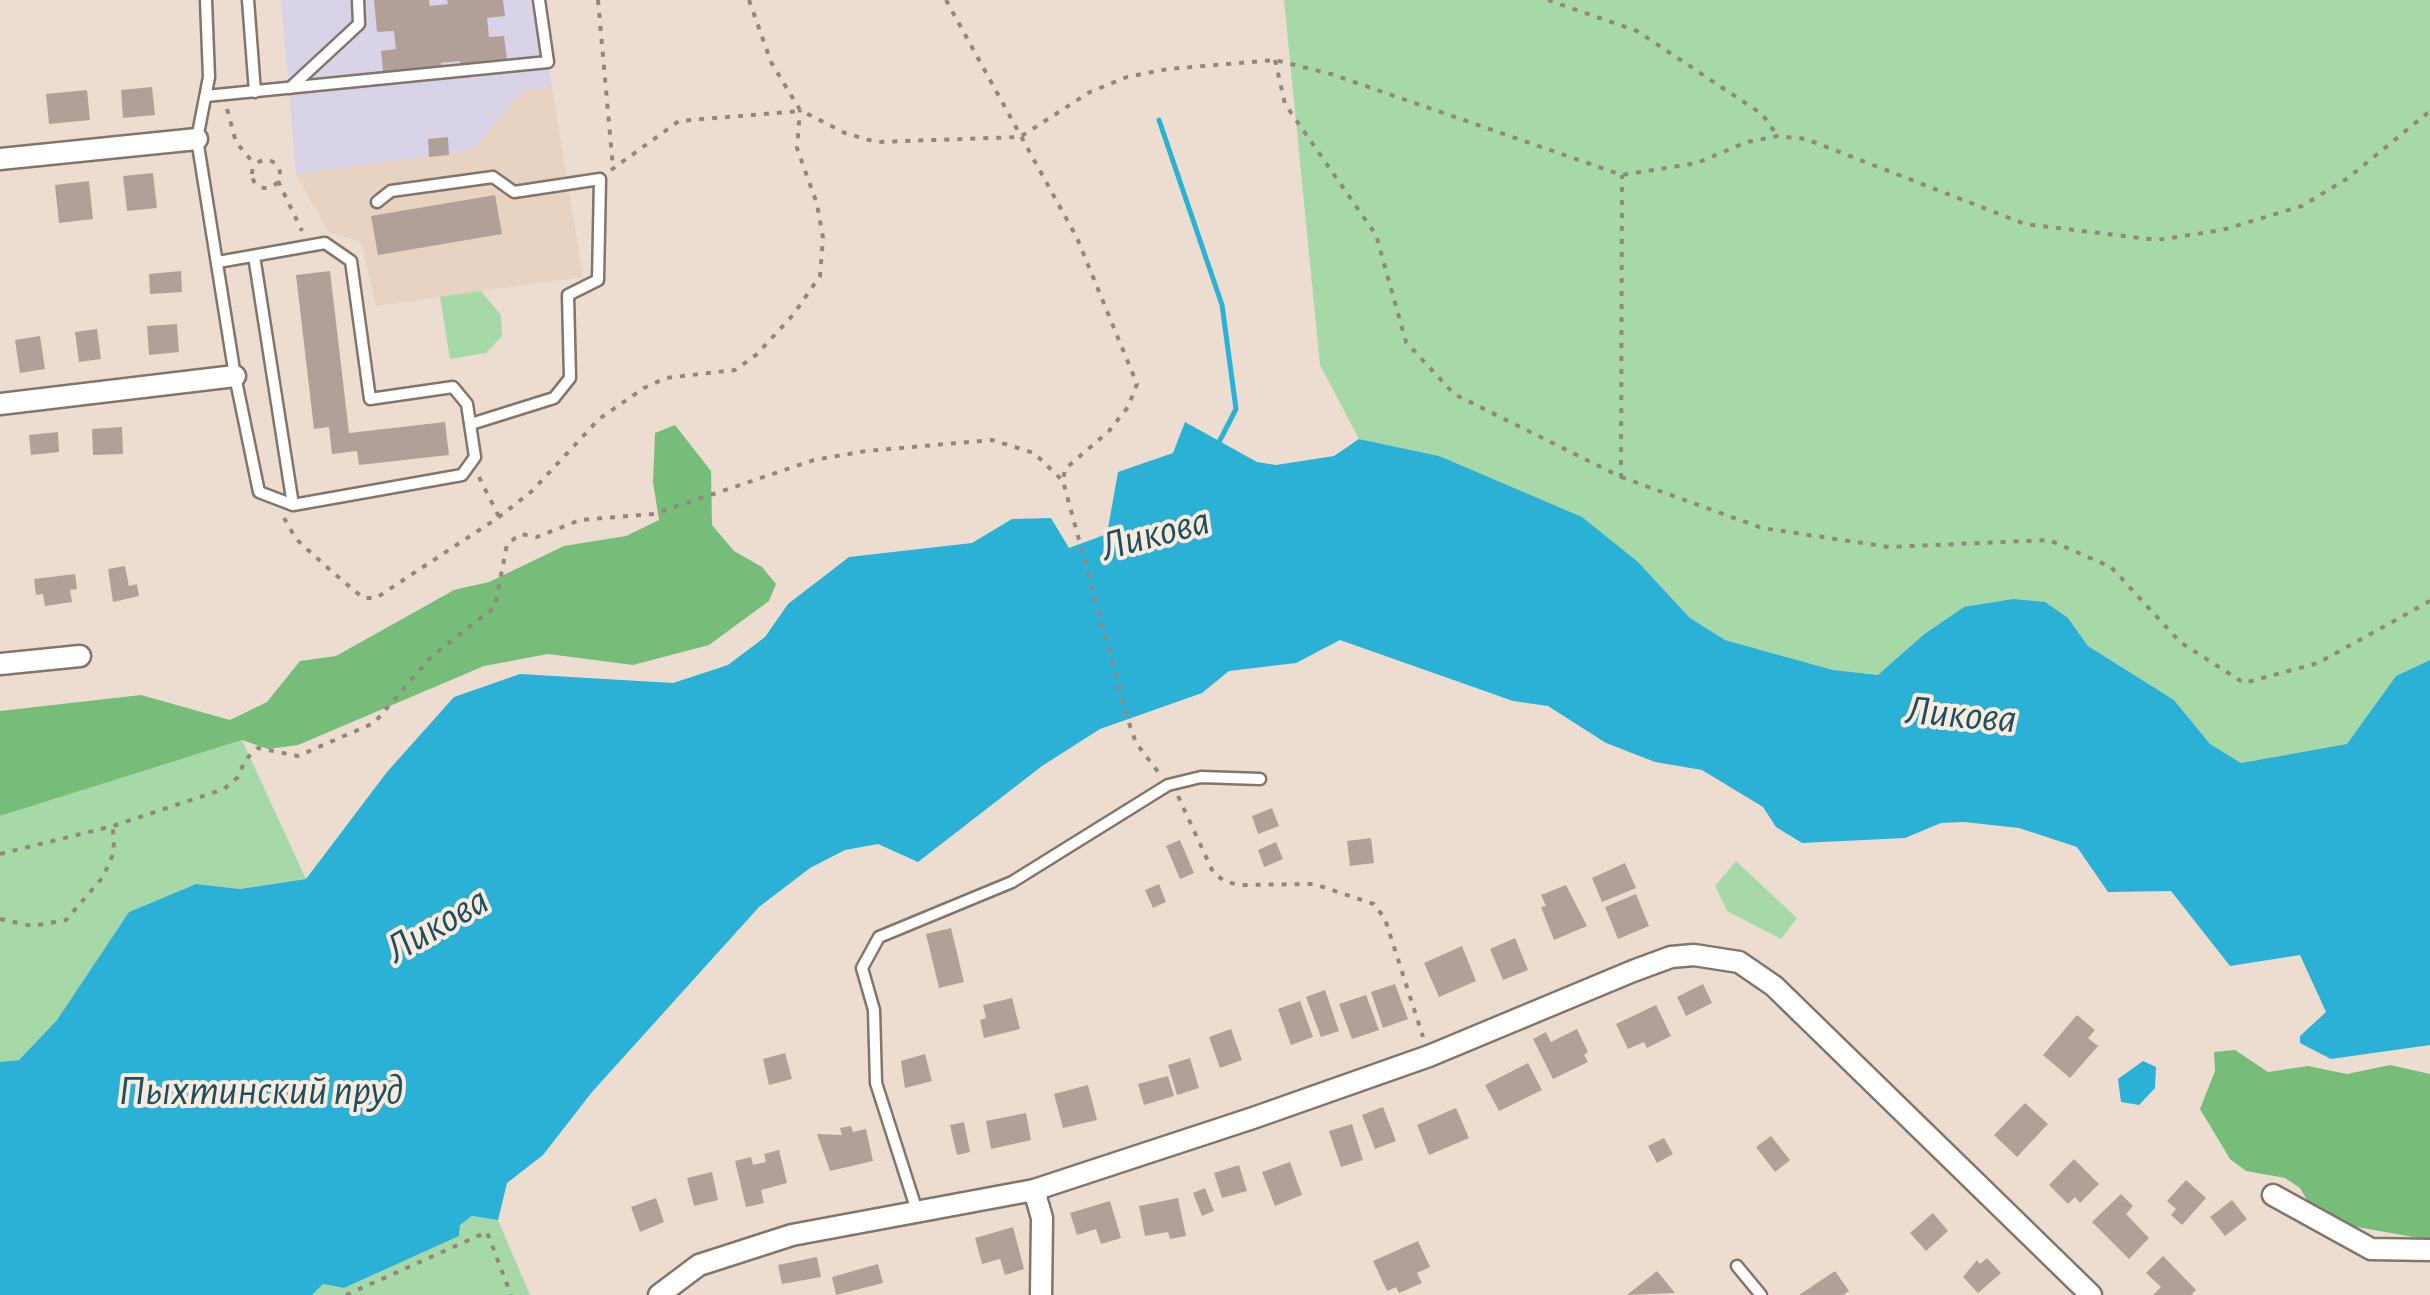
<!DOCTYPE html>
<html>
<head>
<meta charset="utf-8">
<style>
  body { margin:0 }
  canvas { display:block; background:#edddd1 }
</style>
</head>
<body>
<canvas width="2430" height="1295"></canvas>
<script>
const ctx = document.querySelector('canvas').getContext('2d');
ctx.lineJoin = 'round';
function paint(path, color) { ctx.fillStyle = color; ctx.fill(path, 'evenodd'); }
const poly = rows => new Path2D(rows.map(r => 'M' + r).join(''));
function trace(path, color, width, dash) { ctx.strokeStyle = color; ctx.lineWidth = width; ctx.lineCap = dash ? 'butt' : 'round'; ctx.setLineDash(dash || []); ctx.stroke(path); }
function drawText(font, color, halo, rows, align = 'center') {
  ctx.font = font + ' "Alegreya Sans",sans-serif'; ctx.lineWidth = 8; ctx.setLineDash([]); ctx.textBaseline = 'middle'; ctx.strokeStyle = halo; ctx.fillStyle = color; for (const [text, x, y, turn = 0] of rows) {
    ctx.save(); ctx.translate(x, y); ctx.rotate((+turn || 0) * Math.PI / 180); ctx.textAlign = isNaN(turn) ? turn : align; if (halo) ctx.strokeText(text, 0, 0); ctx.fillText(text, 0, 0); ctx.restore();
  }
}
paint(poly([
  [552,87,583,277,376,306,361,242,328,232,296,174,472,150,524,90]
]), '#e8d2c1');
paint(poly([
  [281,0,539,0,552,87,524,90,472,150,296,174]
]), '#d9d3e8');
paint(poly([
  [1284,0,2430,0,2430,660,2396,676,2348,744,2241,763,2210,744,2174,700,2088,646,2068,618,1964,607,1923,635,1878,675,1833,670,1725,640,1690,618,1638,562,1439,456,1359,439,1320,365],
  [481,291,501,315,502,336,486,353,450,359,440,297],
  [242,740,306,879,239,889,196,884,129,912,57,1020,19,1060,0,1062,0,816],
  [1736,861,1797,918,1781,939,1727,911,1715,886],
  [472,1216,498,1220,530,1295,312,1295,323,1284,344,1288,459,1236,460,1225]
]), '#a7d9a8');
paint(poly([
  [675,425,711,471,712,525,734,551,762,567,776,584,769,601,709,645,633,665,548,654,484,666,298,745,268,749,242,740,0,816,0,711,141,695,230,720,267,702,300,661,336,656,454,590,489,582,564,546,626,536,659,520,653,482,655,433],
  [2235,1050,2268,1072,2308,1066,2347,1074,2390,1065,2430,1074,2430,1240,2346,1225,2310,1205,2300,1188,2285,1178,2246,1171,2230,1159,2200,1109,2215,1071,2214,1052]
]), '#76bd7a');
paint(poly([
  [1185,422,1257,462,1276,465,1334,456,1359,439,1439,456,1582,517,1638,562,1690,618,1725,640,1833,670,1878,675,1923,635,1964,607,2013,599,2045,602,2068,618,2088,646,2174,700,2210,744,2241,763,2347,744,2396,676,2430,660,2430,1045,2331,1059,2300,1043,2300,1036,2326,1012,2300,955,2230,966,2171,891,2108,892,2077,847,2019,828,1964,822,1941,823,1905,838,1802,843,1776,827,1763,807,1702,770,1655,762,1606,743,1548,706,1513,701,1340,640,1296,663,1229,671,1202,693,1100,729,1042,766,918,862,878,844,845,850,810,868,759,907,592,1092,543,1155,507,1183,498,1220,472,1216,460,1225,459,1236,344,1288,323,1284,312,1295,0,1295,0,1062,19,1060,57,1020,129,912,196,884,240,889,306,879,387,772,454,697,520,674,673,683,728,665,765,637,788,604,849,557,972,543,1012,519,1051,518,1069,548,1107,534,1118,472,1173,453],
  [2143,1061,2156,1067,2155,1088,2139,1105,2121,1102,2118,1079]
]), '#2bb1d5');
trace(poly([
  [1159,120,1222,305,1236,409,1217,446]
]), '#2bb1d5', 5);
paint(poly([
  [374,0,429,0,430,6,448,4,447,0,503,0,505,16,487,18,489,37,504,36,508,67,462,72,460,61,441,63,442,74,384,80,381,51,396,49,394,31,377,32],
  [152,87,155,115,123,118,121,90],
  [87,90,90,120,49,124,46,94],
  [448,137,449,155,429,157,428,139],
  [153,173,157,208,127,211,123,176],
  [89,181,93,219,59,223,55,185],
  [495,195,502,234,378,255,371,216],
  [181,271,182,292,150,294,149,274],
  [330,271,349,433,445,422,449,455,359,465,357,451,332,454,329,427,314,429,296,275],
  [177,324,179,352,149,355,147,326],
  [97,329,101,359,79,362,75,332],
  [40,336,45,369,20,373,15,340],
  [122,427,123,454,93,455,92,429],
  [58,432,59,452,31,455,29,435],
  [125,566,129,586,137,584,139,596,113,602,108,569],
  [75,574,77,589,70,590,72,602,45,606,43,594,36,595,34,579],
  [1272,808,1279,826,1258,834,1252,816],
  [1371,838,1374,863,1350,866,1347,841],
  [1180,840,1194,873,1180,879,1166,846],
  [1276,842,1283,859,1264,867,1258,850],
  [1625,863,1636,888,1602,902,1592,878],
  [1159,884,1166,902,1153,908,1145,890],
  [1566,885,1587,926,1554,940,1541,907,1546,906,1541,895],
  [1636,894,1649,926,1618,939,1605,907],
  [951,928,964,982,939,988,926,934],
  [1515,938,1528,970,1503,980,1490,949],
  [1462,946,1476,981,1439,997,1424,963],
  [1395,984,1408,1019,1383,1028,1371,992],
  [1703,984,1712,1003,1686,1016,1677,997],
  [1325,990,1339,1031,1321,1037,1306,997],
  [1366,995,1379,1030,1352,1039,1339,1004],
  [1012,998,1020,1029,984,1038,980,1020,986,1018,983,1005],
  [1300,1001,1313,1037,1291,1045,1278,1009],
  [1656,1005,1671,1036,1647,1048,1644,1042,1628,1049,1616,1024],
  [2077,1015,2095,1030,2088,1038,2098,1046,2070,1078,2043,1055],
  [1231,1029,1242,1060,1220,1068,1209,1037],
  [1577,1029,1588,1052,1584,1055,1588,1062,1553,1079,1533,1039,1546,1032,1551,1042],
  [785,1053,792,1079,769,1085,763,1059],
  [925,1054,932,1081,905,1088,901,1061],
  [1190,1058,1199,1088,1177,1095,1168,1065],
  [1528,1063,1542,1090,1499,1111,1485,1085],
  [1168,1076,1174,1096,1144,1105,1138,1084],
  [1088,1085,1097,1120,1063,1128,1054,1094],
  [2025,1103,2048,1124,2017,1157,1994,1135],
  [1383,1107,1396,1141,1375,1149,1362,1115],
  [1456,1108,1469,1138,1429,1155,1417,1125],
  [1026,1113,1031,1140,991,1149,986,1121],
  [964,1122,970,1152,957,1155,950,1125],
  [1352,1124,1363,1160,1341,1167,1329,1131],
  [851,1126,853,1132,866,1129,873,1161,830,1171,817,1134,842,1135,840,1128],
  [1771,1136,1790,1160,1775,1172,1756,1147],
  [1664,1138,1673,1154,1657,1163,1648,1146],
  [779,1150,787,1183,761,1190,764,1203,746,1207,735,1161,751,1157,753,1165,766,1162,764,1154],
  [2074,1159,2099,1184,2080,1203,2075,1197,2068,1204,2049,1185],
  [1290,1162,1302,1195,1275,1206,1262,1172],
  [1239,1165,1247,1191,1222,1198,1214,1173],
  [712,1172,718,1200,694,1206,687,1178],
  [2186,1180,2206,1198,2182,1225,2171,1215,2176,1209,2167,1201],
  [1205,1188,1214,1211,1202,1216,1193,1193],
  [2121,1194,2133,1206,2126,1214,2149,1238,2129,1259,2092,1222],
  [656,1198,664,1222,640,1232,631,1207],
  [1178,1198,1186,1236,1170,1239,1168,1232,1145,1236,1139,1206],
  [2232,1200,2247,1219,2225,1236,2210,1217],
  [1110,1201,1121,1238,1101,1244,1096,1229,1077,1235,1070,1213],
  [1933,1213,1948,1231,1926,1251,1910,1233],
  [1013,1227,1024,1269,1005,1275,1000,1259,982,1264,975,1238],
  [1418,1241,1430,1267,1417,1273,1422,1283,1399,1293,1396,1287,1387,1291,1373,1261],
  [2163,1256,2196,1290,2191,1295,2153,1295,2161,1287,2146,1273],
  [817,1257,821,1277,782,1284,778,1265],
  [1987,1258,2001,1273,1978,1293,1963,1277,1977,1260,1980,1264],
  [878,1264,883,1283,836,1295,832,1277],
  [1657,1271,1675,1293,1627,1295],
  [1835,1271,1849,1291,1843,1295,1799,1295]
]), '#b2a098');
const lane = poly([
  [206,0,209,77,197,139,235,376,259,492,293,505,462,475,475,457,467,404,453,387,370,399,351,261,325,243,218,262],
  [248,0,255,92],
  [290,88,359,24,358,0],
  [206,96,548,62,539,0],
  [377,202,391,191,493,177,514,192,600,179,598,280,568,295,570,378,554,398,471,424],
  [254,256,293,505],
  [917,1211,876,1083,874,1010,862,968,879,937,1012,882,1168,785,1201,777,1260,779],
  [1737,1266,1761,1295]
]);
const street = poly([
  [0,159,197,139],
  [0,404,235,376],
  [0,664,80,656],
  [1034,1190,1042,1218,1041,1295],
  [2273,1195,2371,1249,2430,1250],
  [659,1295,699,1265,792,1235,1034,1190,1253,1118,1429,1056,1633,971,1671,957,1694,955,1739,962,1774,986,2091,1295]
]);
trace(lane, '#83756a', 15);
trace(street, '#83756a', 25);
trace(poly([
  [598,0,613,168],
  [749,0,771,62,800,110,845,133,876,142,1020,137,1090,92,1127,77,1168,69,1275,60,1331,74,1622,175,1697,163,1747,142,1778,136,1806,139,2025,224,2157,240,2222,230,2302,206,2348,178,2430,111],
  [946,0,1077,238,1137,384,1128,407,1109,431,1065,469,1063,481,1128,720,1136,743,1159,773],
  [1548,0,1637,31,1762,114,1777,135],
  [1275,60,1285,104,1376,235,1406,342,1454,394,1621,477,1622,175],
  [227,109,236,142,255,165],
  '252 174a14 14 0 1 1 28 0a14 14 0 1 1-28 0Z',
  [611,170,679,121,800,111],
  [278,181,302,231],
  [479,477,499,517],
  [1621,477,1762,528,1889,547,2049,540,2111,567,2180,642,2244,683,2318,663,2430,601],
  [284,518,296,539,329,569,363,598,376,598,499,517,532,491,599,419,644,388,666,378,735,370,756,355,793,315,820,276,823,238,817,204,797,148,800,110],
  [1178,796,1213,872,1224,881,1239,885,1314,884,1374,904,1385,919,1423,1037],
  [0,854,113,826,224,789,238,777,245,760,258,748,298,756,374,723,431,657,495,607,507,544,521,534,537,537,580,520,654,514,814,460,866,451,992,440,1034,453,1062,480],
  [0,919,32,926,66,920,103,877,114,852,113,828],
  [346,1295,487,1232,511,1295]
]), '#92877e', 4, [5, 8]);
trace(lane, '#fff', 10);
trace(street, '#fff', 20);
drawText('italic 42px', '#1c5060', '#faebde', [
  ["Ликова",1155,534,-15],
  ["Ликова",1961,715,5],
  ["Ликова",437,925,-30],
  ["Пыхтинский пруд",261,1091]
]);
</script>
</body>
</html>
